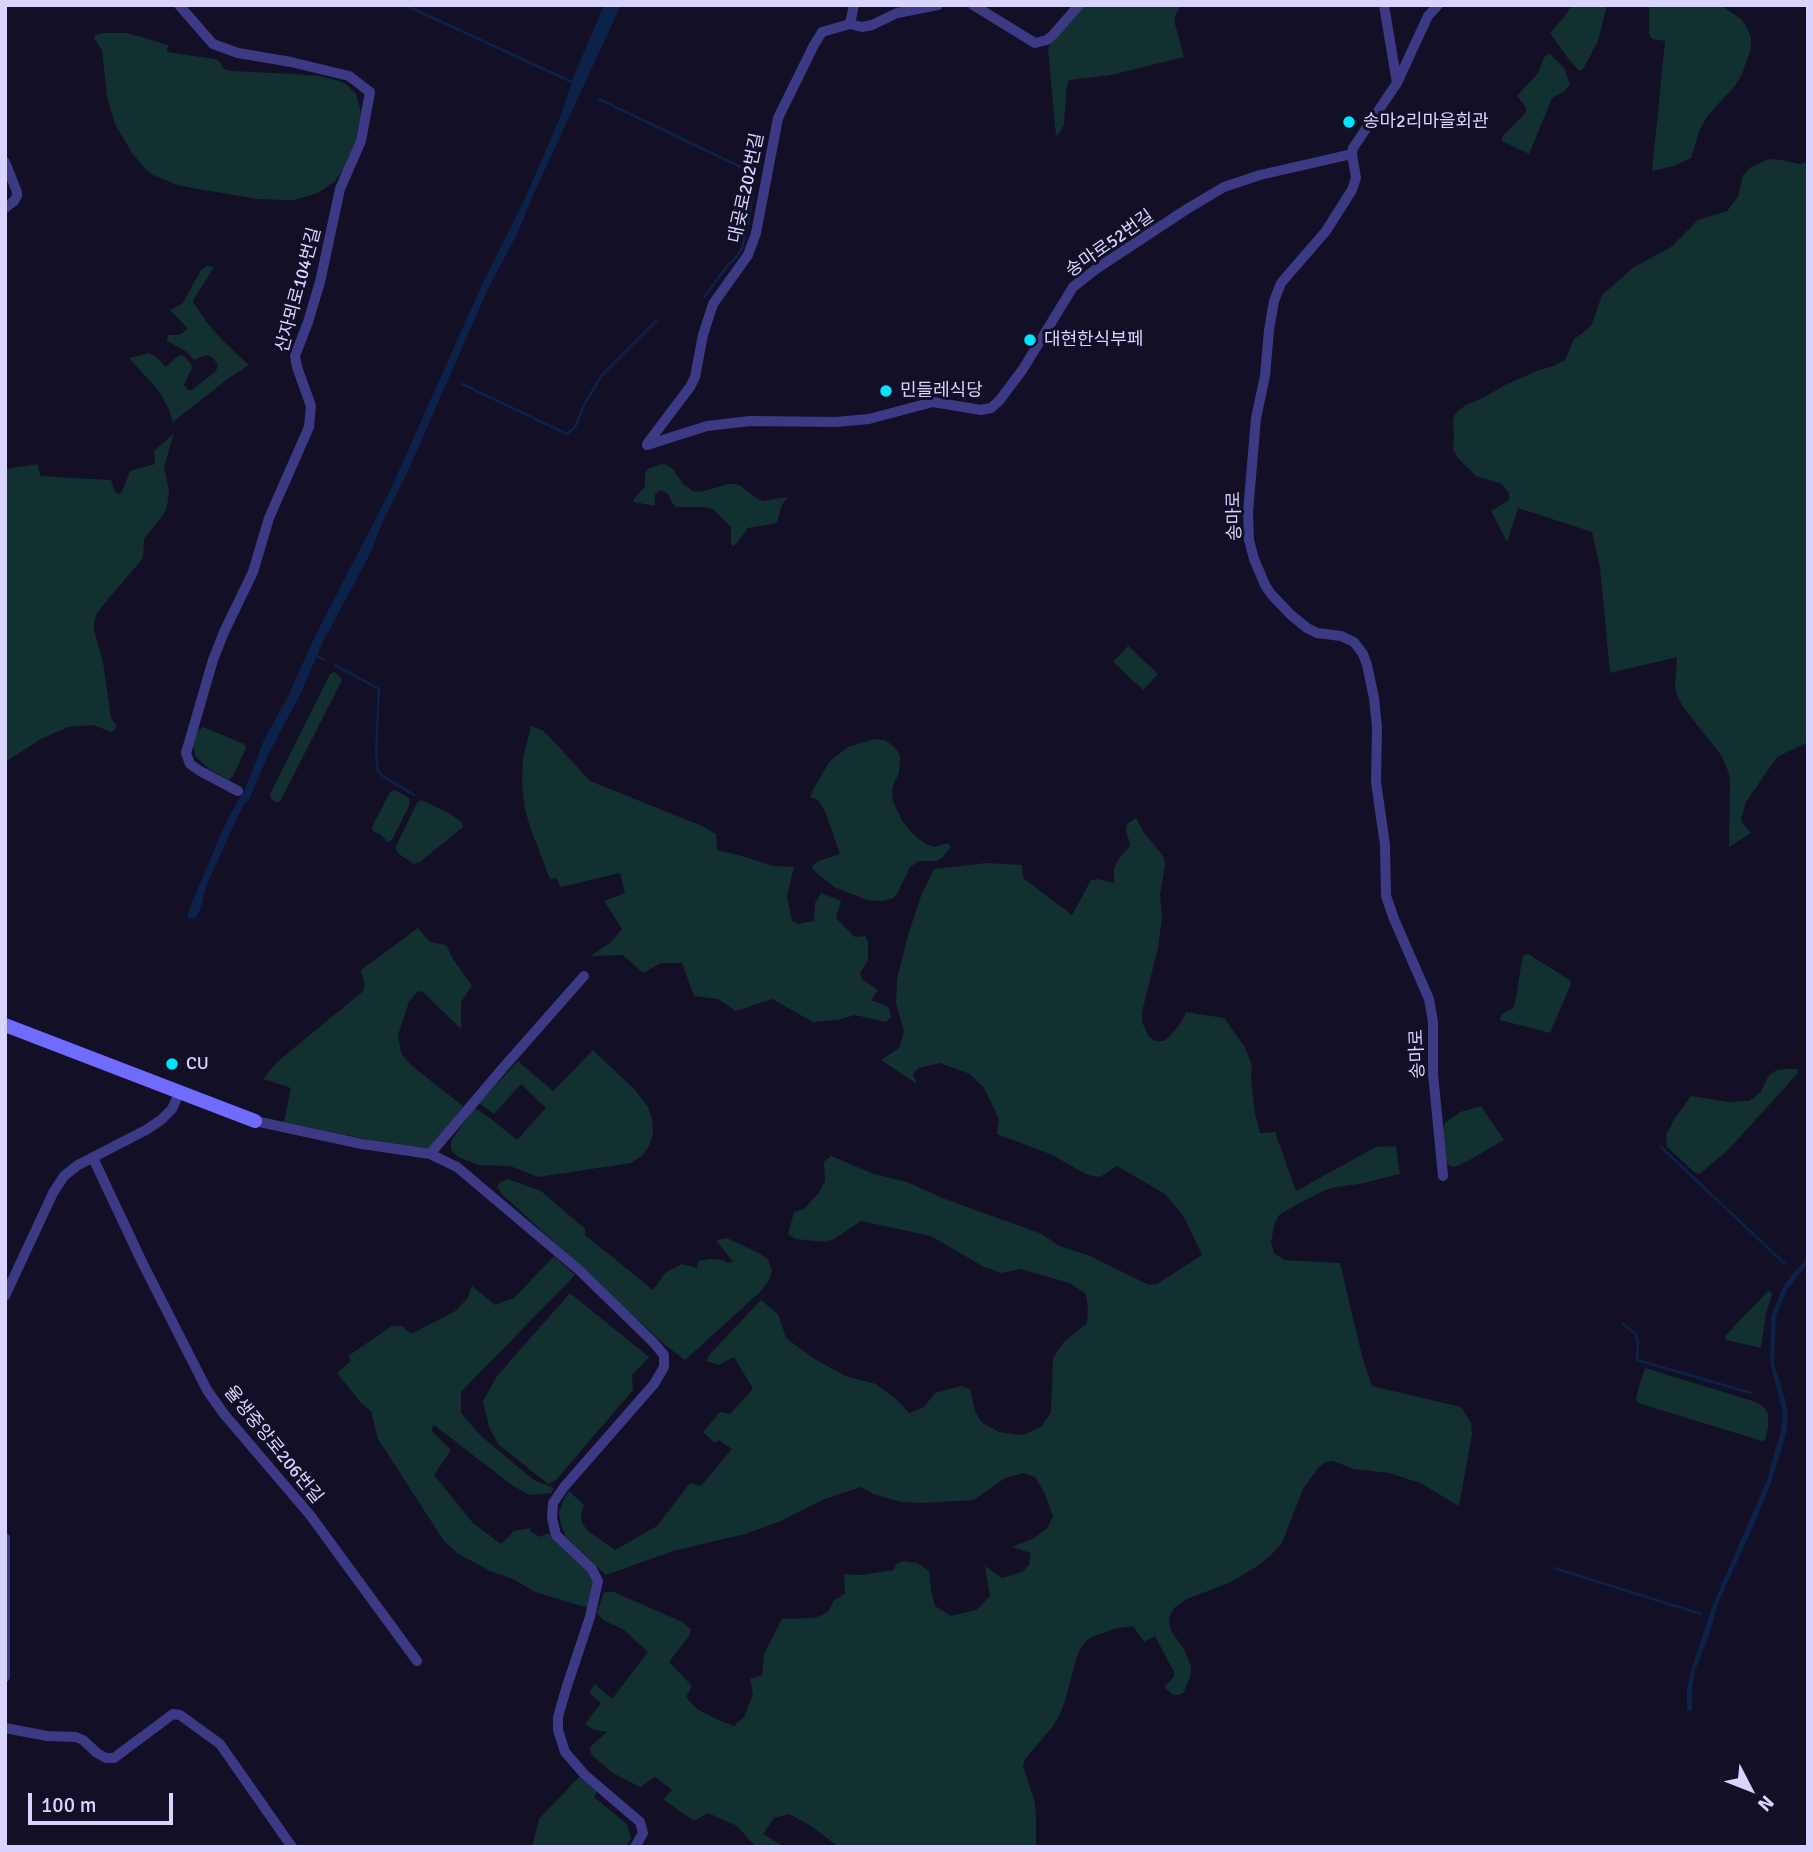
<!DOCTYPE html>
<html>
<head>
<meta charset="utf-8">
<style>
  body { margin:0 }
  #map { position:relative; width:1813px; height:1852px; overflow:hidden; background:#130f26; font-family:Signika,sans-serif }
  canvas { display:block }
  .frame { position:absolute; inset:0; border:7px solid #d9d4ff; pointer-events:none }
  .north { position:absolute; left:1715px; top:1754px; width:70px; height:70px; -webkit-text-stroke:5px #130f26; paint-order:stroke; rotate:132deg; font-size:19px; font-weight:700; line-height:28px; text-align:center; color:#d9d4ff }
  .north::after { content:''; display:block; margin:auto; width:24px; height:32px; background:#d9d4ff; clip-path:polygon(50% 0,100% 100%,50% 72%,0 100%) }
  .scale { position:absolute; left:28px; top:1793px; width:145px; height:32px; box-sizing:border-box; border:4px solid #d9d4ff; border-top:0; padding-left:9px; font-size:21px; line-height:24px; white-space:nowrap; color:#d9d4ff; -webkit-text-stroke:5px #130f26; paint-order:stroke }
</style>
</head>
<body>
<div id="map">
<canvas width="1813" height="1852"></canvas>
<div class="frame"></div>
<div class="north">N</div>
<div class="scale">100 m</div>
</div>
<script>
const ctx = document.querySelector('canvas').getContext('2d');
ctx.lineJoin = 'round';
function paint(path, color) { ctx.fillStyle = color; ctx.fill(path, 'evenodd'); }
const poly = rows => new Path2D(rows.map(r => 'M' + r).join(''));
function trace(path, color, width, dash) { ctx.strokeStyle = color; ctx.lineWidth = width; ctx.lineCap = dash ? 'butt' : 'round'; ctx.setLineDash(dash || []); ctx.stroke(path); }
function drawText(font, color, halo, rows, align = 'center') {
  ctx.font = font + ' Signika,"Noto Sans KR",sans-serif'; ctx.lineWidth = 6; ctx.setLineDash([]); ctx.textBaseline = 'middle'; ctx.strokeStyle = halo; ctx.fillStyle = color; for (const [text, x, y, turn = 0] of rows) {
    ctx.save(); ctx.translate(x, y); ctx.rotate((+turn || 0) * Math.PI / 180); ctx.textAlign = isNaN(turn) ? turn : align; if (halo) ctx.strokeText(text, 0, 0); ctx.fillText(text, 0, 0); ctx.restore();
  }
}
paint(poly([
  [1085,5,1181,5,1175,16,1175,24,1184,57,1111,75,1069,80,1067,84,1064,124,1060,132,1056,136,1048,49,1051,43],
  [1572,5,1607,5,1598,41,1583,69,1579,71,1567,57,1550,33,1565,16],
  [1649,5,1721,5,1741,19,1746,26,1751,38,1751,49,1742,74,1735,86,1708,115,1700,129,1691,158,1674,166,1652,171,1665,41,1652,39,1649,34],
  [104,33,126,33,145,38,168,45,167,52,215,59,219,61,224,69,231,71,295,74,319,76,339,81,346,84,356,94,361,112,356,140,345,168,334,182,318,193,294,200,283,200,258,199,198,189,177,185,153,175,146,170,132,153,115,124,107,97,102,50,94,38,96,35],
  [1550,54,1564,68,1570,84,1565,91,1552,98,1529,154,1502,141,1502,137,1526,112,1526,107,1517,96,1538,73,1545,56],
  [1769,159,1781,160,1800,164,1808,162,1808,742,1777,757,1746,802,1741,819,1743,824,1751,833,1729,847,1730,780,1728,771,1721,755,1683,707,1679,699,1675,689,1677,657,1610,673,1600,567,1592,532,1518,508,1507,542,1491,511,1509,500,1509,493,1502,484,1476,476,1458,458,1453,450,1454,437,1453,422,1454,416,1459,410,1466,405,1481,399,1505,385,1539,370,1553,366,1565,360,1574,339,1588,329,1592,324,1602,295,1634,267,1671,247,1698,220,1727,211,1738,197,1743,175,1751,167],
  [207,266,214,267,194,299,193,302,208,324,224,342,249,365,229,378,173,422,169,410,159,391,129,358,149,353,155,356,166,367,175,358,180,355,184,356,191,364,192,368,184,385,188,390,192,390,216,371,218,365,212,357,207,355,194,360,187,352,167,341,168,335,179,335,188,329,170,310,182,304,201,270],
  [174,433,164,467,169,491,167,507,163,515,144,539,143,557,139,563,104,604,96,615,94,623,94,630,103,662,111,718,117,726,112,732,93,725,68,727,41,739,5,762,5,469,38,464,40,476,111,480,115,492,119,494,122,492,130,471,155,464,154,451],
  [661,464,667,465,673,469,683,484,693,491,700,492,728,484,734,484,741,486,756,498,763,501,787,497,781,507,777,523,748,528,737,543,733,546,731,544,731,527,713,509,704,507,677,507,673,504,668,494,661,490,655,494,655,506,634,502,633,500,645,487,645,474,648,469],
  [1128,646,1158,674,1143,690,1113,662],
  [334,672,340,676,342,680,280,802,276,802,271,799,270,794,330,674],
  [531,726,542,730,548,735,590,781,702,826,716,834,717,850,742,856,773,866,794,867,787,896,792,921,798,924,814,921,815,903,821,893,841,901,836,918,855,937,865,936,868,941,868,960,860,973,862,979,878,990,871,1000,889,1007,891,1017,886,1022,855,1015,838,1020,813,1022,772,999,736,1011,718,999,694,996,682,963,661,963,643,973,623,955,590,956,610,943,622,929,604,901,625,893,620,873,561,887,556,878,550,879,530,827,525,809,522,785,523,757],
  [203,727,244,744,246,748,233,776,229,780,209,769,195,756,193,743,196,732],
  [874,739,884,740,891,744,897,750,900,756,899,773,893,785,892,793,893,801,902,821,916,837,926,844,934,847,948,843,951,847,942,858,937,861,919,861,910,867,897,894,893,898,882,901,867,900,834,887,812,869,813,865,818,861,840,854,825,811,818,800,810,797,814,788,830,761,848,747],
  [395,790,409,798,410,804,392,840,388,842,381,835,373,831,372,827,390,792],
  [421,800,449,813,462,822,463,827,420,862,414,864,399,854,396,850,396,846,417,803],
  [1136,818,1144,833,1160,852,1164,858,1165,865,1160,894,1162,917,1158,948,1142,1012,1142,1022,1149,1037,1155,1041,1163,1041,1168,1038,1181,1023,1186,1012,1224,1018,1244,1046,1252,1065,1251,1078,1255,1114,1260,1133,1275,1132,1296,1191,1376,1147,1396,1146,1400,1174,1360,1184,1336,1187,1323,1191,1296,1205,1279,1215,1274,1225,1271,1243,1274,1253,1284,1260,1340,1263,1362,1356,1372,1386,1461,1407,1471,1423,1472,1434,1459,1506,1420,1483,1389,1473,1354,1469,1333,1461,1326,1462,1318,1468,1303,1489,1282,1543,1271,1555,1256,1567,1229,1583,1187,1599,1174,1608,1169,1618,1171,1631,1184,1649,1191,1666,1190,1677,1184,1692,1180,1695,1173,1695,1164,1687,1174,1677,1174,1672,1155,1636,1144,1642,1133,1626,1117,1628,1092,1637,1086,1641,1080,1649,1075,1663,1065,1701,1059,1716,1053,1726,1025,1759,1023,1766,1035,1803,1036,1815,1036,1847,839,1847,808,1824,789,1814,774,1818,763,1834,785,1847,754,1845,737,1826,708,1813,694,1821,663,1799,672,1790,655,1777,640,1787,611,1772,591,1754,590,1747,607,1732,594,1730,585,1724,601,1703,589,1693,595,1684,612,1699,648,1652,624,1630,603,1620,597,1613,604,1592,614,1592,682,1622,691,1629,689,1636,669,1662,692,1686,686,1697,697,1709,721,1721,734,1726,744,1717,753,1694,750,1679,762,1675,764,1654,782,1619,815,1618,828,1612,834,1600,845,1594,844,1574,862,1575,894,1570,896,1564,903,1561,917,1563,929,1571,931,1590,935,1606,951,1616,976,1610,990,1596,985,1566,1002,1578,1022,1572,1029,1565,1031,1553,1012,1547,1034,1538,1048,1527,1053,1516,1044,1492,1035,1477,1024,1473,1005,1478,974,1500,923,1503,901,1502,873,1494,861,1487,825,1499,781,1521,745,1534,673,1551,606,1575,566,1537,561,1525,559,1512,564,1499,569,1491,584,1505,581,1513,582,1523,588,1531,615,1550,657,1526,690,1483,701,1486,732,1449,719,1440,715,1443,703,1432,720,1412,730,1414,753,1389,734,1357,719,1365,706,1361,709,1355,761,1300,778,1314,786,1338,813,1358,845,1376,876,1384,896,1399,909,1413,924,1407,935,1393,961,1386,970,1389,975,1411,981,1422,999,1432,1023,1435,1041,1427,1051,1412,1053,1358,1063,1343,1087,1323,1088,1309,1086,1294,1070,1283,1020,1269,1002,1273,984,1267,931,1236,861,1221,834,1239,824,1242,796,1239,788,1234,794,1212,804,1209,818,1194,825,1181,824,1162,831,1156,874,1174,907,1182,945,1199,1042,1234,1059,1246,1088,1255,1149,1285,1157,1284,1202,1255,1184,1217,1165,1194,1117,1166,1100,1177,1088,1175,1050,1154,997,1134,999,1119,984,1088,970,1074,940,1063,919,1068,913,1074,917,1084,881,1060,899,1048,904,1031,896,1004,897,979,909,932,921,896,934,869,986,863,1022,865,1023,878,1072,915,1091,880,1098,879,1114,883,1114,868,1120,857,1129,847,1130,843,1126,832,1127,824],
  [418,928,430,942,446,945,453,959,472,986,461,1002,461,1029,423,992,418,991,409,1002,398,1035,401,1053,412,1066,463,1106,436,1143,426,1150,408,1148,284,1122,291,1088,263,1079,277,1062,362,992,365,986,361,970],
  [1528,954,1570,980,1571,984,1550,1033,1500,1020,1501,1015,1513,1008,1516,998,1522,960,1524,955],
  [593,1050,636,1091,648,1107,652,1119,653,1133,649,1146,642,1156,631,1163,538,1177,510,1166,479,1165,458,1157,451,1150,451,1141,474,1108,490,1118,517,1140,546,1108,521,1084,494,1114,479,1103,518,1061,553,1091],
  [1785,1069,1795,1069,1798,1070,1798,1073,1729,1149,1701,1173,1698,1174,1694,1172,1667,1147,1666,1135,1675,1118,1691,1096,1728,1102,1749,1101,1760,1093,1769,1075,1777,1070],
  [1481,1106,1504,1140,1473,1158,1455,1167,1450,1166,1447,1163,1445,1158,1443,1129,1445,1123,1460,1112],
  [508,1179,541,1191,585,1229,585,1235,653,1290,665,1273,682,1264,697,1268,698,1261,710,1259,723,1260,728,1263,733,1262,716,1240,727,1238,761,1254,769,1261,772,1271,768,1282,759,1293,685,1360,665,1345,502,1194,497,1187,500,1182],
  [554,1256,575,1275,461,1392,461,1413,481,1436,534,1480,554,1488,551,1493,530,1495,513,1486,434,1425,431,1430,451,1450,434,1475,473,1523,501,1544,514,1531,531,1528,530,1531,539,1537,549,1533,585,1565,595,1581,588,1608,535,1592,513,1579,490,1571,457,1553,444,1541,378,1439,371,1411,361,1403,337,1373,351,1361,348,1356,392,1326,402,1326,411,1334,454,1312,467,1299,472,1286,495,1305,514,1298],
  [1768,1291,1771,1292,1772,1295,1766,1313,1761,1348,1726,1340,1725,1336],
  [570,1293,649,1357,632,1375,633,1390,556,1480,548,1484,498,1444,489,1427,483,1401,497,1376],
  [1645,1368,1753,1401,1762,1405,1768,1413,1768,1428,1765,1440,1762,1441,1638,1403,1636,1400,1638,1390],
  [579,1777,597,1792,594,1797,627,1824,631,1838,626,1847,532,1847,539,1819]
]), '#12302f');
paint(poly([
  [604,5,621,5,534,193,518,232,487,291,408,471,383,521,371,552,322,644,301,693,269,753,248,802,244,804,239,814,207,884,200,910,195,918,191,919,188,917,188,912,226,822,245,789,264,740,289,694,316,634,389,493,480,289,525,198,561,115,573,78],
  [1808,1258,1808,1263,1787,1290,1776,1316,1774,1364,1785,1399,1788,1414,1787,1427,1784,1441,1771,1483,1756,1520,1718,1603,1709,1635,1694,1673,1692,1696,1692,1708,1691,1711,1687,1711,1687,1688,1692,1667,1713,1605,1767,1480,1781,1430,1783,1417,1782,1409,1770,1362,1771,1317,1783,1287,1795,1271]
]), '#0c2248');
trace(poly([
  [405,5,574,83],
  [599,99,753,173,755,177,748,225,742,248,736,258,728,265,704,297],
  [462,384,567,434,575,427,585,403,602,375,657,320],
  [315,655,324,660],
  [335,665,379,689,376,754,378,771,383,776,414,795],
  [1661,1147,1785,1264],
  [1623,1324,1636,1334,1638,1343,1637,1360,1751,1393],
  [1554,1568,1701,1614]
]), '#0c2248', 2.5);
trace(poly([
  [179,5,213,44,238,53,291,62,349,76,370,92,361,141,340,189,320,282,308,322,295,356,297,367,311,406,309,427,269,518,253,572,224,632,213,660,186,753,190,764,200,771,238,791],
  [973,5,1035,43,1047,40,1053,35,1079,5],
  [1384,5,1397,83],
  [1438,5,1428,16,1397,83,1353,148,1352,154,1356,178,1352,190,1326,231,1281,283,1274,301,1269,330,1265,376,1256,418,1248,512,1249,540,1254,559,1265,585,1271,594,1291,615,1307,628,1317,633,1341,636,1354,642,1363,654,1367,665,1374,698,1377,727,1376,782,1385,845,1386,896,1394,919,1429,999,1433,1022,1433,1074,1443,1176],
  [850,24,862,27,872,25,897,13,938,5],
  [5,162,17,192,17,196,14,201,5,208],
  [647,444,690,387,695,377,703,335,713,304,748,255,756,233,778,118,814,45,822,32,850,24,854,5],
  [647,445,707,426,750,421,836,422,869,419,933,402,981,410,991,408,999,401,1023,369,1073,287,1096,269,1187,209,1224,187,1260,175,1352,154],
  [255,1121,362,1144,430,1154,457,1167,579,1270,653,1342,664,1355,664,1367,654,1384,564,1487,553,1503,552,1518,556,1535,592,1569,598,1581,590,1617,566,1689,558,1717,558,1730,565,1752,585,1775,640,1822,643,1833,635,1847],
  [430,1154,502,1069,584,976],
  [93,1158,142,1262,207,1390,224,1414,310,1515,417,1661],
  [5,1296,53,1193,64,1176,78,1165,146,1130,161,1120,172,1109,180,1091],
  [5,1538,5,1677],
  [5,1728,47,1736,76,1737,83,1740,97,1753,106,1758,114,1758,173,1714,180,1715,220,1744,292,1847]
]), '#3d3a85', 10);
trace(poly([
  [5,1025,255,1121]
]), '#6f6bff', 14);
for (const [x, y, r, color] of [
  [1349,122,7,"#00e5ff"],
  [1030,340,7,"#00e5ff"],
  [886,391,7,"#00e5ff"],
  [172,1064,7,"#00e5ff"]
]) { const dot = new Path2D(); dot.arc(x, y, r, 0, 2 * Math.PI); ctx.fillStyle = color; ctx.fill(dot); trace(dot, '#130f26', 2.5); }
drawText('18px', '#d9d4ff', '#130f26', [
  ["송마2리마을회관",1363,122],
  ["대현한식부페",1044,340],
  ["민들레식당",900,391],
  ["CU",186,1064]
], 'left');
drawText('18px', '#d9d4ff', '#130f26', [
  ["대곶로202번길",747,188,-78],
  ["송마로52번길",1110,244,-35],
  ["산자뫼로104번길",299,290,-75],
  ["송마로",1235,516,-91],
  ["송마로",1418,1054,-92],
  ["율생중앙로206번길",273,1445,51]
]);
</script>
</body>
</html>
